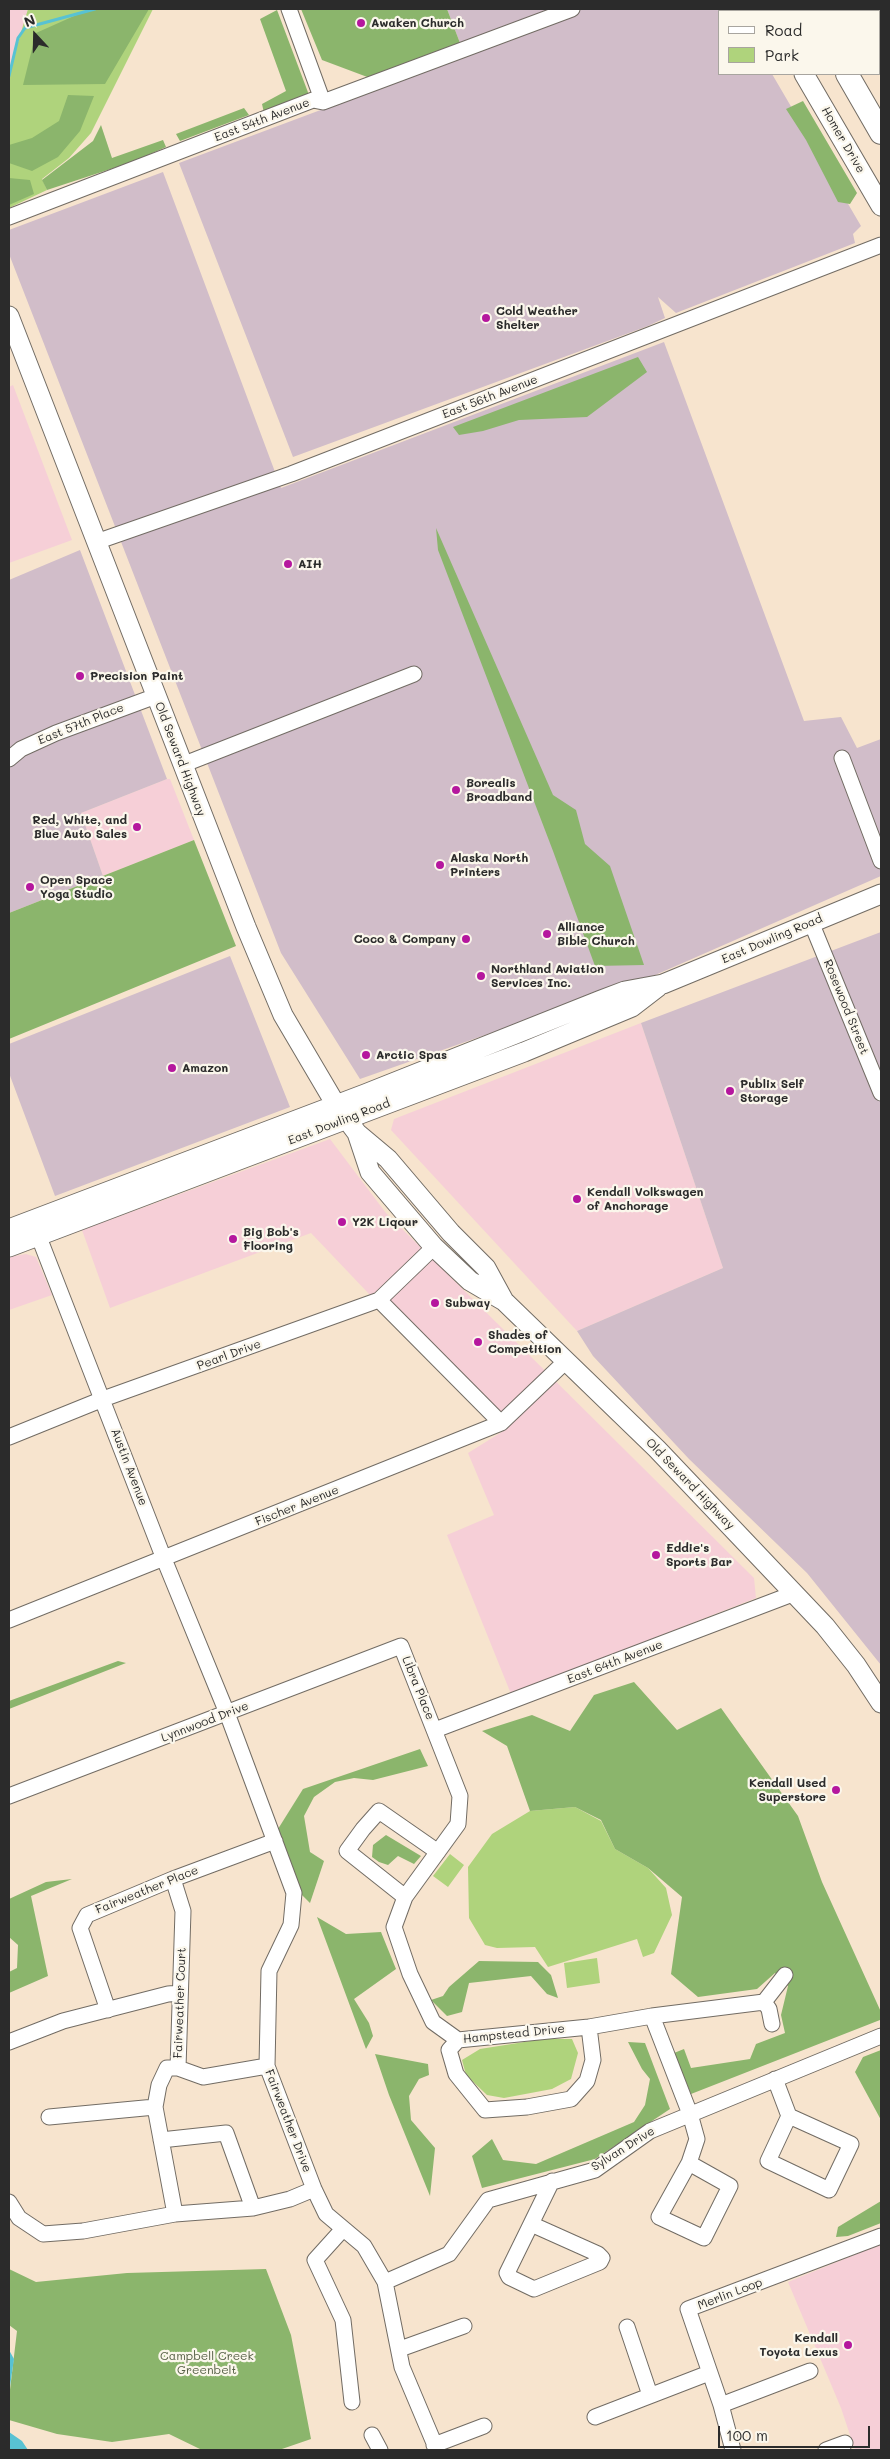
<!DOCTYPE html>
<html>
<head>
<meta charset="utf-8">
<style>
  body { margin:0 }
  #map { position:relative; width:890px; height:2459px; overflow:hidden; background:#f7e4ce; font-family:Mali,sans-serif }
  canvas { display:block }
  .frame { position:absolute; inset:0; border:10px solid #2b2b2b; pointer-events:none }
  .legend { position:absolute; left:718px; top:10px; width:162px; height:65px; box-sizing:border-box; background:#fbf7ec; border:1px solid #a8a59f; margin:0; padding:6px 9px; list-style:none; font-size:15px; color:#2b2b2b }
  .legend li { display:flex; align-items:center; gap:10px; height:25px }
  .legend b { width:25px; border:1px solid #a8a59f }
  .north { position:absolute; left:10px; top:10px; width:50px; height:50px; -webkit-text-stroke:4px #fbf7ec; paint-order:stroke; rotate:339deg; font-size:14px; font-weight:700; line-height:20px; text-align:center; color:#2b2b2b }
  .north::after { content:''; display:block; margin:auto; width:18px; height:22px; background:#2b2b2b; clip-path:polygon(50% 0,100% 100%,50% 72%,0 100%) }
  .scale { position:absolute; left:718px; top:2426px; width:152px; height:22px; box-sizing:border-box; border:2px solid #2b2b2b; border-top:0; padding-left:6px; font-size:15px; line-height:18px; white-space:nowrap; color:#2b2b2b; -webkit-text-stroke:4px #fbf7ec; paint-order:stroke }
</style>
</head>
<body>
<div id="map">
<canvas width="890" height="2459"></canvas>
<div class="frame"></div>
<ul class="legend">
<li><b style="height:6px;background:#fff"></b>Road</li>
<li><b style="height:14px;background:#afd37c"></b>Park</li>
</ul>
<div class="north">N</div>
<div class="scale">100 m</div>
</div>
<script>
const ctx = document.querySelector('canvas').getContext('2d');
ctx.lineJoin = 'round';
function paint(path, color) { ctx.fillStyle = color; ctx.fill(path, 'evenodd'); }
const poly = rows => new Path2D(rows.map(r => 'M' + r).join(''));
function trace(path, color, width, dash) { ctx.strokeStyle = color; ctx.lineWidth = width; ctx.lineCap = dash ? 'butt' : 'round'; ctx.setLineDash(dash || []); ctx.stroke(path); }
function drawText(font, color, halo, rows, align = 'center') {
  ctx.font = font + ' Mali,sans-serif'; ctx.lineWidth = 4.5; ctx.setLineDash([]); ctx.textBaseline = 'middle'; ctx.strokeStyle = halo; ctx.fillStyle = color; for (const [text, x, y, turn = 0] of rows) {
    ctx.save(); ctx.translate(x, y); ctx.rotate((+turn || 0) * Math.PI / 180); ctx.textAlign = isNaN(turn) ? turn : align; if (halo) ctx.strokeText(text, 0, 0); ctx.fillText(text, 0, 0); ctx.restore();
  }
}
paint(poly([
  [9,9,28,9,9,72],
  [13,385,72,540,9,563,9,387],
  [167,779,170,779,194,840,103,876,81,813],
  [641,1023,723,1268,577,1331,391,1130,394,1119],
  [330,1139,386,1213,754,1578,756,1598,511,1694,447,1535,494,1515,468,1453,505,1430,389,1315,311,1233,110,1308,82,1230],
  [26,1254,36,1257,52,1295,9,1310,9,1257],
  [881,2244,881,2450,855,2450,841,2408,788,2282]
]), '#f6cfd7');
paint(poly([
  [447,9,735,9,736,11,719,11,719,74,772,74,861,226,853,234,855,243,676,313,658,297,665,318,648,326,293,457,179,163,553,23,460,43],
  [163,172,281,488,664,342,804,721,841,717,857,748,881,739,881,876,653,976,360,1079,281,953,9,254,9,230],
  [80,550,167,779,81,813,103,876,9,913,9,580],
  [881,932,881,1665,807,1573,689,1459,593,1356,577,1331,723,1268,641,1023],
  [230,956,290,1107,55,1196,9,1073,9,1044]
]), '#d1bdc9');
paint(poly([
  [28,9,153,9,91,133,69,158,42,179,47,190,9,208,9,72],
  [575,1807,601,1821,615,1849,648,1868,666,1888,672,1915,654,1953,643,1957,637,1939,548,1967,535,1947,497,1948,485,1945,469,1918,468,1867,492,1834,530,1811],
  [450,1854,464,1865,448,1887,433,1876],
  [597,1958,600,1983,567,1988,564,1963],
  [543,2039,572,2039,578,2053,571,2079,552,2089,504,2098,487,2095,466,2075,462,2060,480,2049]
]), '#afd37c');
paint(poly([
  [98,9,149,9,105,84,23,85,36,33,83,12],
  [301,9,447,9,460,43,370,78,322,60],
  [277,10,309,95,264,113,262,104,286,91,260,19],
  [68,95,94,96,80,131,58,157,32,171,9,163,9,145,32,138,59,121],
  [803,101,857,193,850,204,838,202,806,140,786,109],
  [244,108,249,115,180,141,176,134],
  [101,125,112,158,163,140,166,147,132,162,47,190,42,180,93,141],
  [9,178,30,180,34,194,9,205],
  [638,357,647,372,587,417,519,420,483,431,459,435,453,427],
  [436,528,553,795,576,810,585,844,610,866,644,965,595,966,553,851,438,550],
  [194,840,236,946,9,1039,9,913],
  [118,1661,126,1663,9,1709,9,1701],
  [634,1682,677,1730,721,1708,798,1816,822,1882,881,2012,880,2020,691,2094,674,2053,684,2049,691,2068,750,2059,756,2044,785,2033,781,2015,788,1986,775,1973,757,1989,698,1997,671,1974,682,1897,648,1868,615,1849,601,1820,575,1807,530,1811,507,1746,482,1731,532,1715,570,1731,594,1695],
  [420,1749,428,1766,373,1780,354,1778,335,1782,314,1797,304,1816,310,1852,324,1861,310,1903,301,1894,278,1829,303,1789],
  [386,1835,421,1856,414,1864,398,1856,388,1865,379,1862,372,1857,373,1845],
  [72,1879,31,1896,48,1976,9,1993,9,1972,17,1968,18,1945,9,1937,9,1899,46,1882],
  [317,1917,346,1934,381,1932,396,1969,354,1999,369,2023,373,2036,366,2049],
  [479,1961,538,1962,551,1975,558,1998,547,1994,531,1976,469,1983,462,2012,447,2016,431,2000,443,1996,449,1987],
  [628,2042,645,2043,670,2109,595,2159,482,2188,472,2156,492,2139,503,2160,536,2164,634,2122,645,2105,650,2079,642,2069],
  [881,2050,881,2120,855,2072,863,2057],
  [375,2054,428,2064,429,2075,419,2079,409,2096,411,2120,435,2148,430,2196,389,2095],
  [881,2201,881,2223,848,2236,836,2237,838,2227],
  [9,2269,36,2282,127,2273,266,2269,291,2335,311,2439,279,2450,202,2450,169,2434,112,2442,57,2434,9,2420,9,2398,17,2331,9,2325]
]), '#8bb56c');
paint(poly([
  [9,2350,14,2359,9,2393],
  [9,2432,22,2441,28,2450,9,2450]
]), '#58c2d3');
trace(poly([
  [9,76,18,38,25,28,95,9]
]), '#58c2d3', 3);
const minor = poly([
  [289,9,323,102],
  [9,217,313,100,323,102,572,9],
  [96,542,291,474,881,245],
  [842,758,881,861],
  [9,759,21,749,56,733,156,696],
  [182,765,414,674],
  [811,922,881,1093],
  [35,1227,164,1559,227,1713,294,1893,291,1925,269,1971,267,2066,314,2189,326,2214,364,2246,385,2282,402,2367,437,2450],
  [379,1300,501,1423],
  [9,1437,103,1399,379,1300,434,1247],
  [9,1620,501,1423,566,1361],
  [435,1730,795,1593],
  [9,1796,401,1646,460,1796,458,1824,405,1897,394,1927,410,1974,433,2022,458,2040,589,2027,652,2016,764,2002],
  [173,1879,183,1911,178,2068,203,2077,267,2066],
  [405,1897,347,1851,363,1829,379,1811,438,1852],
  [764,2002,785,1975],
  [764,2002,769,2009,772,2024],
  [108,2010,80,1928,87,1915,173,1879,275,1841],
  [652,2016,690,2114,697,2139,689,2163,659,2217,704,2238,730,2186,689,2163],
  [458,2040,449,2050,456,2074,485,2110,527,2107,571,2099,587,2081,593,2060,589,2027],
  [9,2042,63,2021,168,1994,180,1993],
  [775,2079,789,2116,768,2161,829,2190,851,2144,789,2116],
  [49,2117,155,2107],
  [161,2140,226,2133,253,2208],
  [9,2202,19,2218,43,2234,83,2231,175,2214,253,2208,290,2199,314,2189],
  [175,2214,155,2107,159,2085,167,2068,178,2068],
  [531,2224,598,2254,602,2258,600,2262,534,2289,509,2277,507,2273,531,2224,552,2181],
  [343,2229,315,2260,343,2320,352,2402],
  [385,2282,449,2254,488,2200,595,2170,650,2131,881,2036],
  [627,2327,650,2395],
  [400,2349,464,2326],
  [721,2405,810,2371],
  [595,2417,709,2373],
  [372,2435,380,2450],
  [434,2445,484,2426],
  [733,2450,721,2405,688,2309,881,2236],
  [826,2450,845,2443]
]);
const major = poly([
  [766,9,767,11],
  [804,74,881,206],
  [9,316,246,927,283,1015,336,1105,357,1133,388,1159,451,1233,486,1268,504,1301,657,1449,825,1626,856,1665,881,1703],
  [357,1133,370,1172,434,1247,470,1281,504,1301],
  [9,1229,365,1094,601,1000,625,991,663,984,881,894],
  [9,1247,524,1052,632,1007,658,987]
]);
const highway = poly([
  [809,9,810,11],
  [856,9,857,11],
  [879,47,881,52],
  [847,74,881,133]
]);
trace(minor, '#726c64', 17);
trace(major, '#726c64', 21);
trace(highway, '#726c64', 24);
trace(minor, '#fff', 15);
trace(major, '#fff', 19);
trace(highway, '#fff', 22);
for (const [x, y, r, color] of [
  [361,23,5,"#b5179e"],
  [486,318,5,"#b5179e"],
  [288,564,5,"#b5179e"],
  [80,676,5,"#b5179e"],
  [456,790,5,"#b5179e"],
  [137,827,5,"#b5179e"],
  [440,865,5,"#b5179e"],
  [30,887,5,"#b5179e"],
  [547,934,5,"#b5179e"],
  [466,939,5,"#b5179e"],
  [481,976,5,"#b5179e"],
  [366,1055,5,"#b5179e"],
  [172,1068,5,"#b5179e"],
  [730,1091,5,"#b5179e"],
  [577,1199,5,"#b5179e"],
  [342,1222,5,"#b5179e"],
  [233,1239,5,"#b5179e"],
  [435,1303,5,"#b5179e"],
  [478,1342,5,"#b5179e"],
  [656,1555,5,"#b5179e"],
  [836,1790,5,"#b5179e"],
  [848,2345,5,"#b5179e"]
]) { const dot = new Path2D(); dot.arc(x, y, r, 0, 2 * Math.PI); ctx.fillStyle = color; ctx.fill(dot); trace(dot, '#fbf7ec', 2); }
drawText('bold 12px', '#2b2b2b', '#fbf7ec', [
  ["Awaken Church",371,23],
  ["Cold Weather",496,311],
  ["Shelter",496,325],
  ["AIH",298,564],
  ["Precision Paint",90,676],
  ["Borealis",466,783],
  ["Broadband",466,797],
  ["Red, White, and",127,820,"right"],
  ["Blue Auto Sales",127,834,"right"],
  ["Alaska North",450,858],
  ["Printers",450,872],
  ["Open Space",40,880],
  ["Yoga Studio",40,894],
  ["Alliance",557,927],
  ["Bible Church",557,941],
  ["Coco & Company",456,939,"right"],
  ["Northland Aviation",491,969],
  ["Services Inc.",491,983],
  ["Arctic Spas",376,1055],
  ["Amazon",182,1068],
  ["Publix Self",740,1084],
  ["Storage",740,1098],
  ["Kendall Volkswagen",587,1192],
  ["of Anchorage",587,1206],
  ["Y2K Liqour",352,1222],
  ["Big Bob's",243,1232],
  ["Flooring",243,1246],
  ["Subway",445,1303],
  ["Shades of",488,1335],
  ["Competition",488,1349],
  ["Eddie's",666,1548],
  ["Sports Bar",666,1562],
  ["Kendall Used",826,1783,"right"],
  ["Superstore",826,1797,"right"],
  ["Kendall",838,2338,"right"],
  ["Toyota Lexus",838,2352,"right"]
], 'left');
drawText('12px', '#2b2b2b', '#fbf7ec', [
  ["East 54th Avenue",262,120,-21],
  ["Homer Drive",843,140,60],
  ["East 56th Avenue",490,397,-21],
  ["East 57th Place",81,724,-22],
  ["Old Seward Highway",180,759,69],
  ["East Dowling Road",772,939,-23],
  ["Rosewood Street",846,1007,68],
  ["East Dowling Road",339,1122,-21],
  ["Pearl Drive",229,1355,-20],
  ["Austin Avenue",129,1467,69],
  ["Old Seward Highway",690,1484,46],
  ["Fischer Avenue",297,1506,-22],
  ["East 64th Avenue",615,1662,-21],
  ["Libra Place",418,1688,68],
  ["Lynnwood Drive",205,1722,-21],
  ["Fairweather Place",147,1890,-22],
  ["Fairweather Court",180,2003,-88],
  ["Hampstead Drive",514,2034,-6],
  ["Fairweather Drive",288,2121,69],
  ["Sylvan Drive",623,2149,-32],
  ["Merlin Loop",730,2294,-21]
]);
drawText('12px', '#535d43', '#fbf7ec', [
  ["Campbell Creek",207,2356],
  ["Greenbelt",207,2370]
]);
</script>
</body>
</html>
